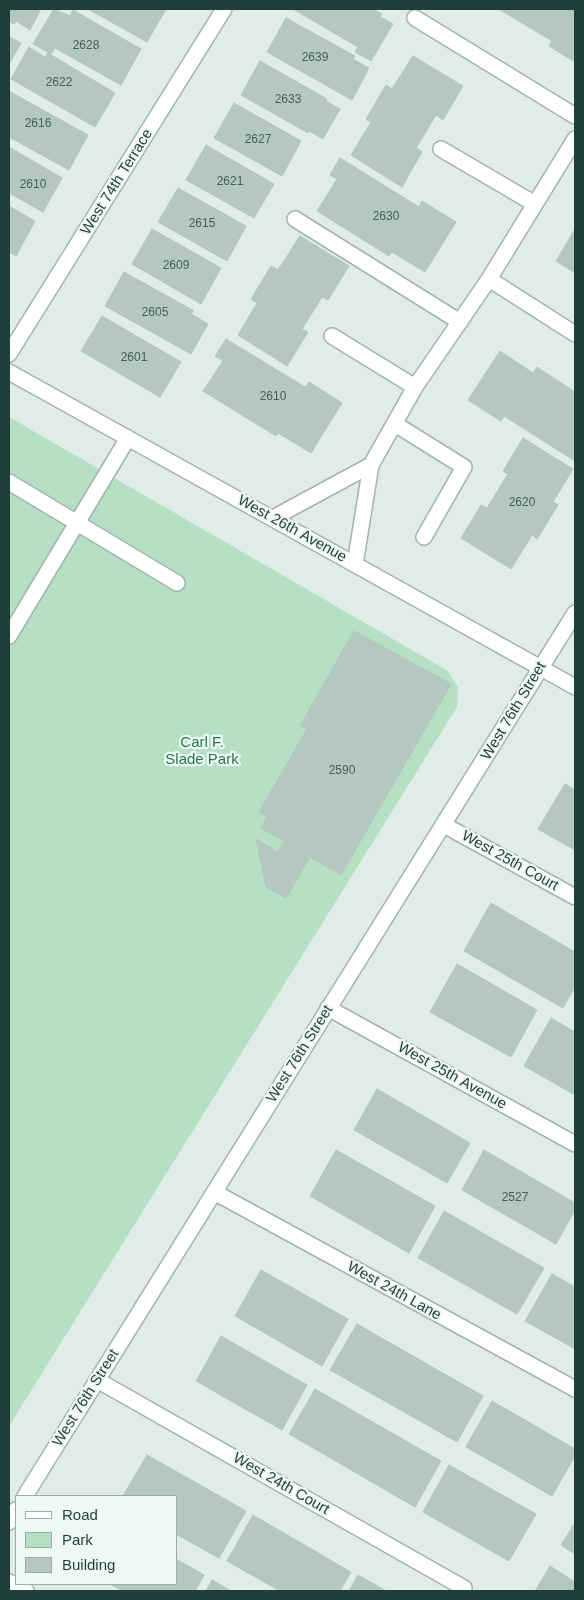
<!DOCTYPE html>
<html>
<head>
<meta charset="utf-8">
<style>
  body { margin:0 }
  #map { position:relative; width:584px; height:1600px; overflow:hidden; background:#dfece7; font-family:Arial,sans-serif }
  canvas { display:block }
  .frame { position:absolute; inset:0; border:10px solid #1e3e38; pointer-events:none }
  .legend { position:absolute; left:15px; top:1495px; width:162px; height:90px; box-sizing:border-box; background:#f0f8f5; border:1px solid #9caea9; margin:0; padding:6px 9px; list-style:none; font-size:15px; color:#1e3e38 }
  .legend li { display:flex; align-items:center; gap:10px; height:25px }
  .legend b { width:25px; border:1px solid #9caea9 }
</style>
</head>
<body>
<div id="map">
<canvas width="584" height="1600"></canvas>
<div class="frame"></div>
<ul class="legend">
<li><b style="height:6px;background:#fff"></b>Road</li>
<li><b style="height:14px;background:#b5e0c4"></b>Park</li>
<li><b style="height:14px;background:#b4c7c0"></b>Building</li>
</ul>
</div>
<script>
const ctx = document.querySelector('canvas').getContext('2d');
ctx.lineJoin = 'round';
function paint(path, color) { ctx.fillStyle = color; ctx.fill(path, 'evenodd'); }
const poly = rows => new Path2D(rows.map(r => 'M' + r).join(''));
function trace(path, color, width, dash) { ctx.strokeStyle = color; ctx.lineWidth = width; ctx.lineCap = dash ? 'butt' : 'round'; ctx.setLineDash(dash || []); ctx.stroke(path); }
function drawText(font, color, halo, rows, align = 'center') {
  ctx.font = font + ' Arial,sans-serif'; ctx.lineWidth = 4.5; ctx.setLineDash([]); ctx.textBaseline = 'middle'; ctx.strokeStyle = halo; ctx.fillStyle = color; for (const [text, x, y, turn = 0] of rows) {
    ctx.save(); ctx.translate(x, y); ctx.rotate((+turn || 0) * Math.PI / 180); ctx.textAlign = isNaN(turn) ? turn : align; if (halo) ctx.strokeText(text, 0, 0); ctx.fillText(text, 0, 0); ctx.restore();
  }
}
paint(poly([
  [9,417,448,671,458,687,457,707,9,1426]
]), '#b5e0c4');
const building = poly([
  [9,9,41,9,30,30,16,21,14,24,9,21,9,9],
  [54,9,70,16,73,10,141,49,121,85,55,48,51,54,33,44,54,9],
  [88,9,166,9,147,42,88,9],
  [293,9,373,9,382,14,380,17,393,24,371,61,355,52,358,47,293,9],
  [499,9,575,9,575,62,549,46,552,41,499,9],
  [286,18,355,56,353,59,369,68,352,100,267,52,286,18],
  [9,37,21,43,9,64,9,37],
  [29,47,45,57,48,53,115,93,95,127,11,79,29,47],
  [413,56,463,86,443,120,436,115,416,148,422,152,402,187,351,155,371,122,366,119,386,85,392,89,413,56],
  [260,61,327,99,326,101,340,109,323,139,309,131,308,133,241,95,260,61],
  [9,91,88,135,69,170,9,137,9,91],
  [234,103,301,141,282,176,214,138,234,103],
  [206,145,274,184,254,218,186,180,206,145],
  [9,147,62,178,43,212,9,193,9,147],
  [340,158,419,207,422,201,456,222,425,272,392,252,389,256,317,211,337,179,330,175,340,158],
  [178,188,246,226,227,261,158,222,178,188],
  [9,206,35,221,16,256,9,252,9,206],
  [152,229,221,268,201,304,132,264,152,229],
  [575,229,575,273,556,261,575,229],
  [300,236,349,266,328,300,322,297,302,329,308,332,287,366,238,335,257,303,251,299,271,266,278,270,300,236],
  [124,272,194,311,191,314,208,324,191,354,105,306,124,272],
  [102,316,181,362,160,397,81,351,102,316],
  [226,339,305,387,309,382,342,403,311,453,278,433,276,436,203,391,223,361,215,356,226,339],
  [500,351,533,373,537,367,575,392,575,461,504,416,501,421,468,400,500,351],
  [523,438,573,469,553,502,558,505,537,539,532,535,511,569,461,538,481,505,487,508,508,474,503,471,523,438],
  [354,631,451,684,341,875,310,857,286,898,266,887,256,839,278,852,284,841,261,828,267,816,259,812,307,729,300,726,354,631],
  [565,784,575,790,575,850,538,829,565,784],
  [491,903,575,952,575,987,563,1008,464,951,491,903],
  [457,964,537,1010,511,1057,430,1012,457,964],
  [551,1018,575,1032,575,1095,524,1066,551,1018],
  [377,1089,470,1143,447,1183,354,1130,377,1089],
  [336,1150,435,1206,409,1253,310,1196,336,1150],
  [484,1150,575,1203,575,1210,556,1244,462,1190,484,1150],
  [444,1211,544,1268,517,1314,418,1258,444,1211],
  [261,1270,348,1319,322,1366,235,1316,261,1270],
  [552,1274,575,1287,575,1349,525,1321,552,1274],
  [357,1324,483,1396,457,1442,330,1370,357,1324],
  [221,1336,307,1385,282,1430,196,1381,221,1336],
  [315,1389,441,1461,415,1507,289,1434,315,1389],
  [492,1401,575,1449,575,1456,552,1496,466,1447,492,1401],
  [147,1455,246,1511,219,1558,176,1534,176,1496,123,1496,147,1455],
  [449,1465,536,1514,509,1561,423,1512,449,1465],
  [253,1515,351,1572,340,1591,280,1591,227,1561,253,1515],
  [575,1523,575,1554,561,1545,575,1523],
  [176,1559,204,1575,195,1591,123,1591,110,1584,176,1584,176,1559],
  [550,1566,575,1582,575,1591,535,1591,550,1566],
  [358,1575,386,1591,349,1591,358,1575],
  [212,1580,231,1591,206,1591,212,1580]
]);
paint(building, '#b4c7c0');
trace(building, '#b1c6bf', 1);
const minor = poly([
  [415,18,575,116],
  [441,149,535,204],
  [295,219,460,322],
  [489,279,575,334],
  [332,336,415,387],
  [9,354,224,9],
  [9,372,575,687],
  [395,424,464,467,424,537],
  [9,482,177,583],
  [273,518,371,465],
  [355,564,371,465,415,387,489,279,575,139],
  [9,636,128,438],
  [444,825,575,897],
  [328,1008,575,1144],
  [214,1192,575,1389],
  [97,1380,464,1588],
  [25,1496,575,613],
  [9,1522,16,1510],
  [9,1582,26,1591]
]);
trace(minor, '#a1b4af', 18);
trace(minor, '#fff', 15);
drawText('12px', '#44605a', null, [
  ["2628",86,46],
  ["2639",315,58],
  ["2622",59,83],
  ["2633",288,100],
  ["2616",38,124],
  ["2627",258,140],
  ["2621",230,182],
  ["2610",33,185],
  ["2630",386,217],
  ["2615",202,224],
  ["2609",176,266],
  ["2605",155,313],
  ["2601",134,358],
  ["2610",273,397],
  ["2620",522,503],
  ["2590",342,771],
  ["2527",515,1198]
]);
drawText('15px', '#1e3e38', '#f0f8f5', [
  ["West 74th Terrace",117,182,-58],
  ["West 26th Avenue",292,529,29],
  ["West 76th Street",514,711,-59],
  ["West 25th Court",510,861,29],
  ["West 76th Street",300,1054,-58],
  ["West 25th Avenue",452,1076,29],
  ["West 24th Lane",394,1291,29],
  ["West 76th Street",86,1398,-58],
  ["West 24th Court",281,1484,30]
]);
drawText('15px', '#24794b', '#f0f8f5', [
  ["Carl F.",202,743],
  ["Slade Park",202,760]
]);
</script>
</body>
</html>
